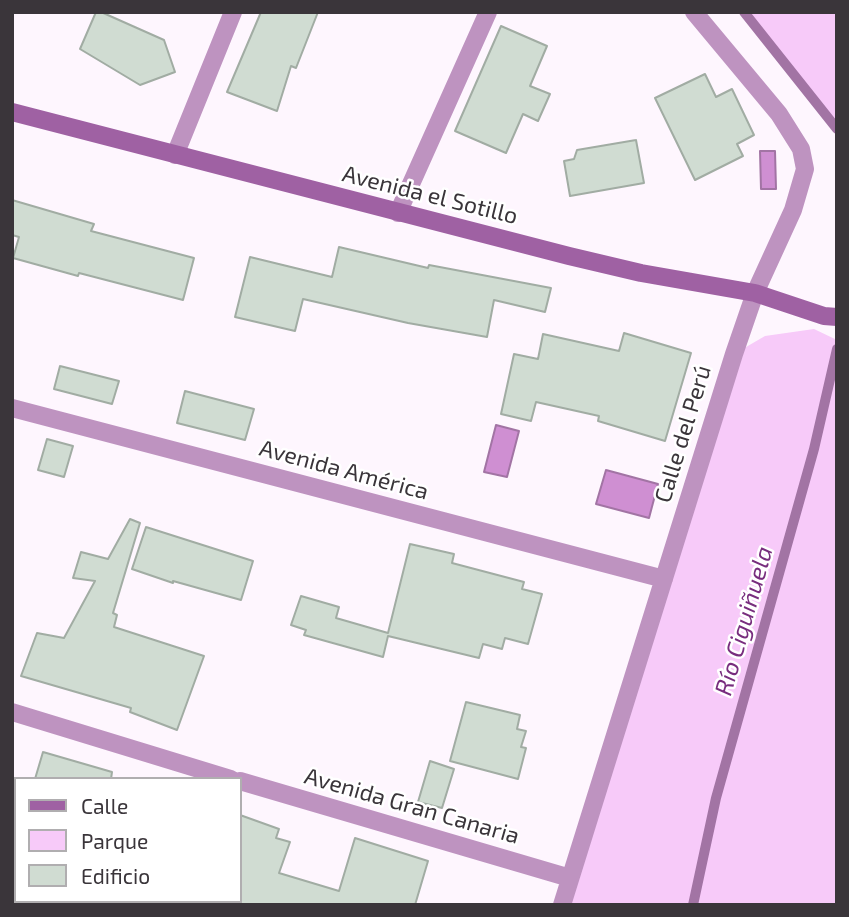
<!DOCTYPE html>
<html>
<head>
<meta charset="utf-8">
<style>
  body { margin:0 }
  #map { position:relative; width:849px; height:917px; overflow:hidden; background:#fef6fe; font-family:"Exo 2",sans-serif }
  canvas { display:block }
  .frame { position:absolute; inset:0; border:14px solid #3a353a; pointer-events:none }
  .legend { position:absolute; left:14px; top:777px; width:228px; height:126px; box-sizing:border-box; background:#fff; border:2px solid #b0aeb0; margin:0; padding:9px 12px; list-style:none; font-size:21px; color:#3a353a }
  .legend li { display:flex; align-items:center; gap:14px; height:35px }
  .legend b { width:35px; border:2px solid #b0aeb0 }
</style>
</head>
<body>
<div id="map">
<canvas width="849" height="917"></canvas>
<div class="frame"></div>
<ul class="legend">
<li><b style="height:9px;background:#9f61a3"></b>Calle</li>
<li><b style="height:19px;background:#f7caf9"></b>Parque</li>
<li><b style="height:19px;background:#d0dcd2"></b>Edificio</li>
</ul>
</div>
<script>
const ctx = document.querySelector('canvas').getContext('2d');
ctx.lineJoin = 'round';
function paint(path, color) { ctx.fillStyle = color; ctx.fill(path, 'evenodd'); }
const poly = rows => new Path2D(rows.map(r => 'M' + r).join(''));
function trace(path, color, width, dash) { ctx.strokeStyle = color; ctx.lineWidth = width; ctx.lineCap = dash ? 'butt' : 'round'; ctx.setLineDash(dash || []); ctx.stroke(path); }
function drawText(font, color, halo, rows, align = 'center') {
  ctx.font = font + ' "Exo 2",sans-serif'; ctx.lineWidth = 5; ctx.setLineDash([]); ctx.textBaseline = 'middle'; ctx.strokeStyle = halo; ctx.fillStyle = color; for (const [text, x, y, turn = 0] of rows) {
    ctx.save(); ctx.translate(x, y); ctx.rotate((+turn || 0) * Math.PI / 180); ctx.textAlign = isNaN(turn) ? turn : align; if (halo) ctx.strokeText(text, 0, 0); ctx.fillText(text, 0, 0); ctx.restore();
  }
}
paint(poly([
  [744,12,837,12,837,129],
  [814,329,837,340,837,905,562,905,734,354,765,336]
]), '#f7caf9');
const water = poly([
  [760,151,775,151,776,189,761,189,760,151],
  [496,425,519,431,507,477,484,472,496,425],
  [606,470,658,484,649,518,596,504,606,470]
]);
paint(water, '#cf8fd2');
trace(water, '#a274a4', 2);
trace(poly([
  [744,12,837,129],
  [693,905,716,798,814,449,837,349]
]), '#a274a4', 10);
const building = poly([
  [96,12,101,12,164,40,175,72,140,85,80,49,96,12],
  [261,12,318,12,296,68,291,66,277,111,227,92,261,12],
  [501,26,547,46,530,86,550,94,538,121,523,114,506,153,455,131,501,26],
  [705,74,716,97,732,89,754,135,737,144,743,156,695,180,655,98,705,74],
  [636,140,644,183,570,196,564,161,574,159,577,150,636,140],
  [12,200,94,224,91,231,194,258,183,300,79,273,78,276,13,258,19,237,12,235,12,200],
  [339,247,428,268,429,265,551,288,545,312,494,300,487,337,408,323,303,299,295,331,235,317,250,257,332,277,339,247],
  [624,333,691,353,665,441,598,421,599,416,536,402,531,421,501,414,514,354,538,359,543,334,619,351,624,333],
  [60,366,119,381,112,404,54,389,60,366],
  [185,391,254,409,245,440,177,423,185,391],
  [47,439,73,446,64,477,38,470,47,439],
  [130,519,140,523,113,613,117,615,114,627,204,656,177,730,130,712,131,708,21,676,37,633,64,638,95,581,73,578,81,552,108,559,130,519],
  [146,527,253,561,241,600,173,581,173,583,132,569,146,527],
  [410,544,454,554,452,563,524,582,522,589,542,594,528,644,505,638,502,649,483,644,479,658,388,636,383,657,304,635,306,630,291,625,301,596,339,607,336,618,388,633,410,544],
  [466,702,520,715,517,729,526,731,521,747,526,748,518,779,450,761,466,702],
  [43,752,112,772,111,779,35,779,43,752],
  [430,761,454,769,442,808,418,802,430,761],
  [240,815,279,829,276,838,290,842,279,873,339,891,355,838,428,861,415,905,240,905,240,815]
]);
paint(building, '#d0dcd2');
trace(building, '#a1aca3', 2);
trace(poly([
  [175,155,233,12],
  [398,213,488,12],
  [12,408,664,579],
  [12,712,231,779],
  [240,781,570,878],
  [132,905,133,901],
  [562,905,734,354,755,293,793,210,805,169,801,149,779,114,694,12]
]), '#be93c0', 18);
trace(poly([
  [12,112,569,256,641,273,755,293,824,316,837,317]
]), '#9f61a3', 18);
drawText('23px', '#3a353a', '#fff', [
  ["Avenida el Sotillo",430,195,14],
  ["Calle del Perú",683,434,-73],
  ["Avenida América",344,470,15],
  ["Avenida Gran Canaria",412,806,16]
]);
drawText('italic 24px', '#782d7e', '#fff', [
  ["Río Ciguiñuela",744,621,-74]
]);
</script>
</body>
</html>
